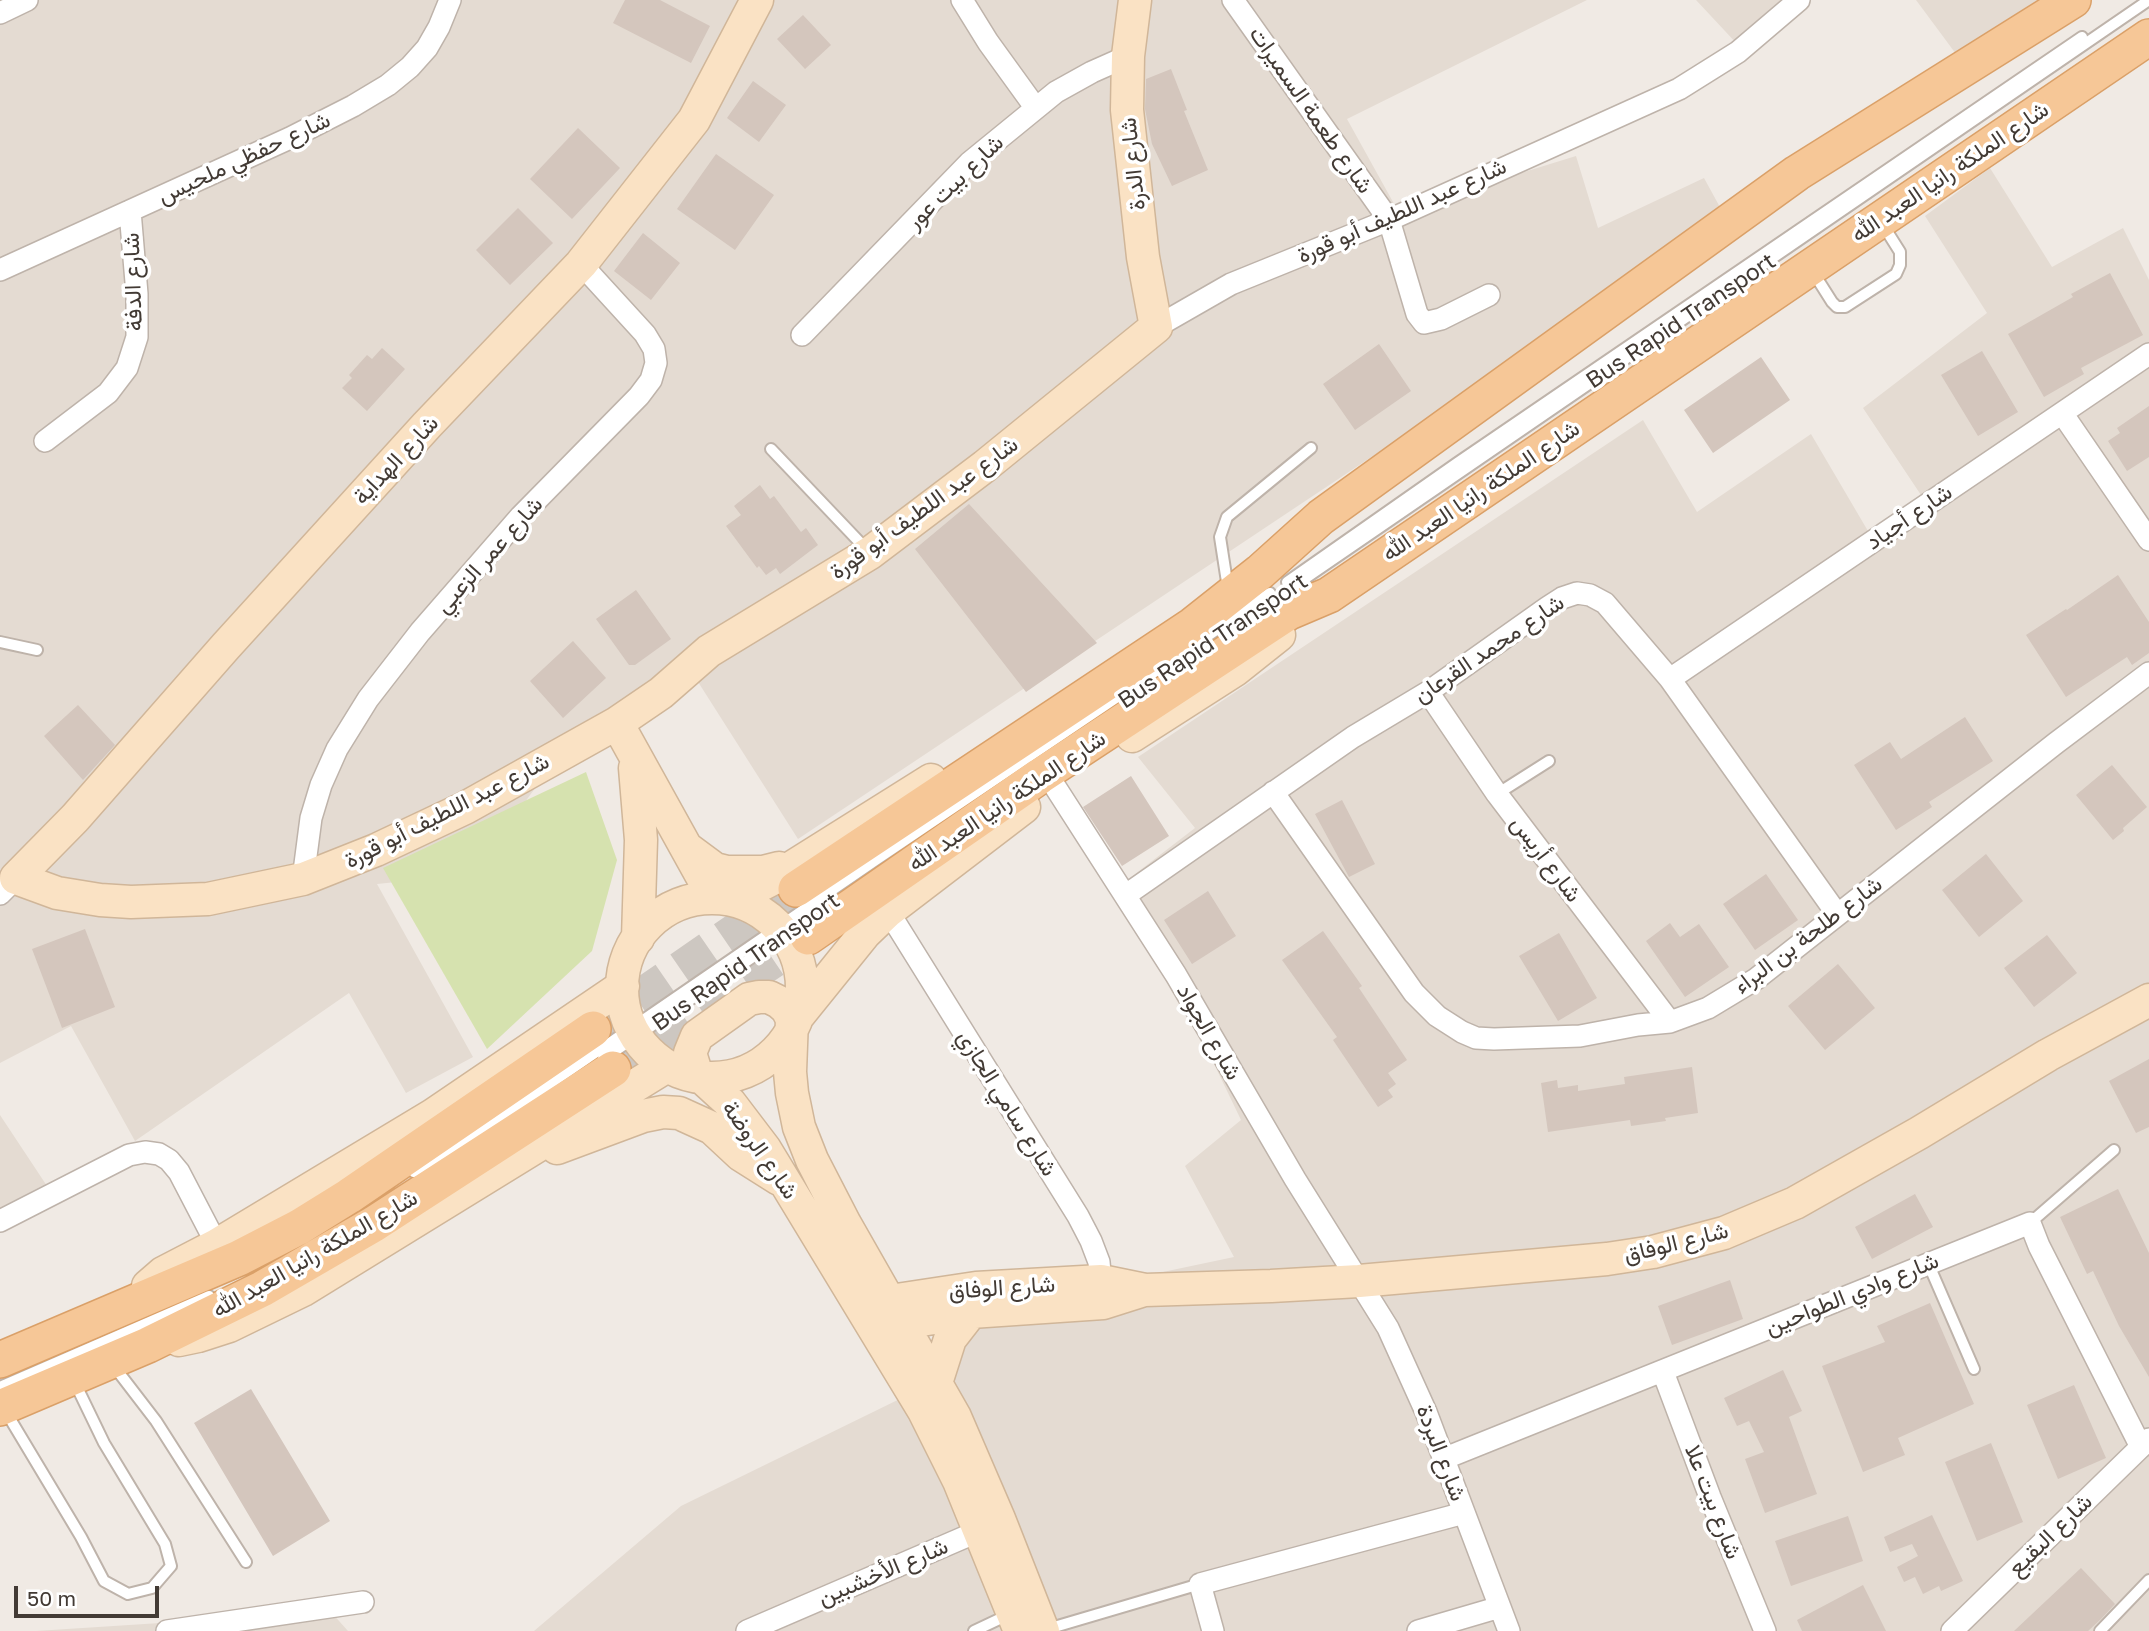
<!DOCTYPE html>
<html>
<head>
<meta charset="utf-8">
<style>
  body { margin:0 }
  #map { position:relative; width:2149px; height:1631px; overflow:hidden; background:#f0eae4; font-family:"Golos Text",sans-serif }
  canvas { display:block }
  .scale { position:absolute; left:14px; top:1586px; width:145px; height:32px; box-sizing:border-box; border:4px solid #423a34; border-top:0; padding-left:9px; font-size:21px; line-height:24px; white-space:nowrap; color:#423a34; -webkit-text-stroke:5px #fff; paint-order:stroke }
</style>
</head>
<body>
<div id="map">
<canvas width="2149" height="1631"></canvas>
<div class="scale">50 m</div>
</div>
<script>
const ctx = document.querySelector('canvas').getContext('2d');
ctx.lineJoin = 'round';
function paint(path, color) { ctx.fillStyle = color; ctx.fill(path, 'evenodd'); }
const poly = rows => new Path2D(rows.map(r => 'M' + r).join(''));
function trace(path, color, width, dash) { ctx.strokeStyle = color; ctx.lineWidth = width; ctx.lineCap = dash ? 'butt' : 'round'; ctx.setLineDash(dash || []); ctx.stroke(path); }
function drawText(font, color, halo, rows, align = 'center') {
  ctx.font = font + ' "Golos Text",Vazirmatn,sans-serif'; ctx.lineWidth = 7; ctx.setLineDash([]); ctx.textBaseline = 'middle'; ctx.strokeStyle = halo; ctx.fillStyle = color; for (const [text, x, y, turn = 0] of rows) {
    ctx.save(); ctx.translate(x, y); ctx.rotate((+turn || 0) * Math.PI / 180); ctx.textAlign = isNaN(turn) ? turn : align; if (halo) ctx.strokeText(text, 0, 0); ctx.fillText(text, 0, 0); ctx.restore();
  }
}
paint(poly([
  [0,0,1587,0,1347,119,1398,211,1576,156,1598,228,1704,178,1727,220,798,839,693,674,538,762,536,787,480,863,416,880,377,884,473,1057,406,1093,349,993,135,1141,71,1026,0,1063],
  [1696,0,1799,0,1739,46],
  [1916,0,2063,0,1959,58],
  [1990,168,2052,267,2123,228,2149,280,2149,1631,534,1631,681,1506,916,1391,987,1309,1234,1257,1185,1166,1241,1120,1126,881,1195,828,1138,757,1643,420,1697,512,1811,434,1875,543,1933,513,1863,408,1987,313,1925,216],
  [0,1115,49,1189,0,1215],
  [331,1612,348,1631,36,1631]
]), '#e4dbd2');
paint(poly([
  [586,772,617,860,592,951,487,1049,383,868]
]), '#d6e2af');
paint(poly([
  [625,0,660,0,710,26,691,63,613,23],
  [803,15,831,45,805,69,777,39],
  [1171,69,1187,110,1184,111,1208,170,1172,186,1152,144,1145,109,1146,79],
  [753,81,786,105,759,142,727,118],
  [578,128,620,168,572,219,530,179],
  [716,154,774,195,735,250,677,209],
  [518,208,553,243,510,285,476,250],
  [643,233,680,263,651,300,614,271],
  [2110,273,2143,335,2081,368,2084,374,2044,397,2008,334,2073,297,2071,294],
  [1379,344,1411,391,1355,430,1323,384],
  [382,348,405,369,367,411,342,388,352,378,349,375,367,355,372,359],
  [1982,351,2018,412,1978,436,1941,375],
  [1761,357,1790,400,1713,453,1684,410],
  [2149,406,2149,457,2127,471,2108,441,2120,433,2117,428],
  [760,485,770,499,774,496,801,532,806,528,818,545,780,574,776,568,766,575,759,566,757,568,726,526,741,515,734,506],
  [969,504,1097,643,1026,692,915,549],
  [2118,575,2149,622,2149,653,2132,665,2127,657,2066,697,2026,635,2066,609,2067,610],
  [636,590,671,639,635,665,629,665,596,619],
  [573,641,606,678,563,718,530,681],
  [78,705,115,745,83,780,44,736],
  [1965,717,1993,761,1929,802,1932,807,1896,830,1854,765,1890,742,1901,759],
  [2112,765,2147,807,2123,828,2124,831,2113,840,2076,795],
  [1131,776,1169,836,1122,866,1083,807],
  [1342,800,1375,864,1349,877,1315,814],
  [1986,854,2023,901,1979,937,1942,890],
  [1766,874,1798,920,1755,950,1723,904],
  [1208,891,1236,936,1192,964,1164,920],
  [1670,923,1680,937,1699,924,1729,967,1685,997,1646,941],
  [85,929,115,1007,62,1028,32,949],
  [1323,931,1362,986,1359,988,1407,1060,1388,1073,1396,1084,1388,1090,1393,1097,1378,1107,1333,1040,1337,1037,1282,960],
  [1559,933,1597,998,1558,1021,1519,956],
  [2047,935,2077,973,2034,1007,2004,968],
  [1838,964,1875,1008,1825,1050,1788,1006],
  [2149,1059,2149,1127,2136,1133,2109,1081],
  [1692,1067,1698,1113,1665,1118,1666,1121,1631,1126,1630,1120,1548,1132,1541,1083,1557,1080,1558,1088,1578,1085,1578,1091,1625,1084,1624,1077],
  [2118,1189,2149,1253,2149,1377,2119,1326,2093,1271,2087,1274,2060,1217],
  [1915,1194,1933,1227,1872,1259,1855,1227],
  [1730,1280,1743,1319,1672,1345,1658,1306],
  [1930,1303,1974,1404,1898,1438,1905,1455,1863,1472,1822,1366,1885,1342,1877,1326],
  [1783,1370,1802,1411,1789,1417,1817,1494,1765,1513,1745,1459,1764,1452,1749,1421,1737,1426,1724,1398],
  [2074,1385,2106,1458,2058,1479,2027,1405],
  [251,1389,330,1521,273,1556,194,1423],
  [1991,1443,2023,1522,1977,1541,1945,1462],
  [1932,1515,1963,1581,1941,1591,1939,1586,1923,1594,1915,1577,1904,1582,1897,1567,1918,1556,1912,1544,1890,1552,1884,1537],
  [1848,1516,1863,1561,1791,1586,1775,1541],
  [2081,1568,2115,1604,2101,1619,2088,1631,2014,1631],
  [1863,1585,1886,1631,1802,1631,1797,1620]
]), '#d4c6bd');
trace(poly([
  [593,1029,796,889],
  [613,1069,808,937]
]), '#cdc7c1', 35, [35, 18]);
const lane = poly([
  [1813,272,1832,302,1837,307,1845,307,1896,274,1900,265,1900,252,1883,225],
  [771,449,868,551],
  [1227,582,1220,537,1227,517,1311,448],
  [1287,582,1457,463,2082,37],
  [1230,630,2149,0],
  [0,642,37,650],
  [1197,643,1270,593],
  [1497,794,1549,761],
  [603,1059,804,922],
  [414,1172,528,1099,876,860,1172,660],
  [2030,1223,2114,1150],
  [1928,1263,1974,1369],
  [113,1365,156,1421,246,1562],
  [0,1387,209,1296],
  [6,1412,81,1537,104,1581,128,1594,152,1588,171,1566,165,1544,104,1443,75,1383],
  [1044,1630,1200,1584],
  [974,1631,1010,1614],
  [2100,1631,2149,1580]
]);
const street = poly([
  [962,0,988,42,1035,107],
  [1233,0,1389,220,1417,314,1424,323,1441,319,1489,295],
  [0,13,27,0],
  [0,270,290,138,353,106,388,85,410,67,427,48,439,27,450,0],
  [1156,327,1231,284,1389,220,1679,89,1738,52,1799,0],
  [802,335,969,163,1056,92,1092,72,1128,56],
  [2062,413,2149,540],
  [45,441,108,393,127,368,137,337,137,294,130,211],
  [1670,679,2149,354],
  [1428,692,1497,794,1670,1022],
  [1054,785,1176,975,1295,1179,1388,1328,1426,1412,1509,1631],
  [1273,792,1414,993,1437,1016,1462,1032,1476,1038,1494,1039,1580,1036,1638,1025,1670,1022,1708,1008,1756,979,2056,743,2149,673],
  [303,879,311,818,321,785,337,749,368,699,420,632,521,516,639,396,651,380,656,363,654,349,645,334,581,264],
  [0,894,16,878],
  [1126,895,1353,737,1428,692,1548,607,1562,598,1577,593,1590,595,1605,603,1670,679,1837,914],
  [888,911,1078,1216,1091,1241,1099,1262,1102,1294],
  [0,1221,129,1155,145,1152,159,1154,169,1160,179,1172,217,1245],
  [1663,1372,1710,1497,1765,1631],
  [1443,1459,2030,1223,2039,1246,2141,1447],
  [167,1631,363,1602],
  [747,1631,979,1531],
  [1213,1631,1200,1584,1464,1513],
  [1418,1631,1500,1607],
  [1952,1631,2149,1439]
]);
const secondary = poly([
  [757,0,694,120,581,264,427,425,226,646,75,818,16,878,57,893,100,900,131,902,208,899,303,879,376,850,465,808,617,723,661,693,709,651,870,553,985,466,1156,327,1143,257,1127,110,1128,56,1135,0],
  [617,723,714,898],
  [1132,736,1235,670,1279,635],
  [635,768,641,840,638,938],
  [688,849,715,869,727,872,763,872,779,868],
  '622 988a90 90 0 1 1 180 0a90 90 0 1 1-180 0Z',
  [732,900,778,876,931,780],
  [798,1016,865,933,888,911,1024,807],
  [557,1148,643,1116,663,1112,679,1113,712,1128,741,1155,779,1179],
  [148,1286,163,1273,217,1245,433,1115,623,986],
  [870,1304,976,1288,1101,1281,1145,1290,1271,1286,1359,1281,1607,1259,1653,1252,1724,1233,1795,1203,1919,1133,2048,1055,2149,1000],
  [884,1326,971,1312,1103,1303,1144,1290],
  [179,1340,198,1336,229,1326,303,1290,667,1066],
  [936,1383,950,1339,971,1312],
  [1020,1631,959,1481,924,1411,765,1149,730,1103,696,1072,690,1053,697,1036,749,999,759,997,769,997,779,1002,787,1009,792,1019,790,1072,792,1093,799,1127,812,1160,845,1224,955,1417,999,1519,1043,1631]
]);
const primary = poly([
  [796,889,1193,625,1260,572,1321,517,1797,173,2073,0],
  [808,937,1040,776,1289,612,1329,595,2149,37],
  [0,1360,239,1258,299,1227,349,1196,593,1029],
  [0,1408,148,1345,262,1289,374,1224,613,1069]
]);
trace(lane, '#beb3aa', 14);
trace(street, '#beb3aa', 24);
trace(secondary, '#d0b699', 35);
trace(primary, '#daa068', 38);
trace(lane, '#fff', 10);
trace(street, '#fff', 21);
trace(secondary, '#fae2c4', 32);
trace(primary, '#f6c797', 35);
drawText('23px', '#423a34', '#fff', [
  ["شارع طعمة السميرات",1311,110,55],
  ["شارع حفظي ملحيس",244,158,-25],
  ["شارع الدرة",1133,164,-96],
  ["شارع الملكة رانيا العبد الله",1950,172,-34],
  ["شارع بيت عور",955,182,-44],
  ["شارع عبد اللطيف أبو قورة",1402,211,-24],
  ["شارع الدفة",133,282,-92],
  ["Bus Rapid Transport",1681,321,-34],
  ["شارع الهداية",396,460,-47],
  ["شارع الملكة رانيا العبد الله",1481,491,-34],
  ["شارع عبد اللطيف أبو قورة",924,508,-36],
  ["شارع أجياد",1909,517,-34],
  ["شارع عمر الزعبي",489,555,-48],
  ["Bus Rapid Transport",1213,641,-34],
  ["شارع محمد القرعان",1489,649,-34],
  ["شارع الملكة رانيا العبد الله",1007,801,-34],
  ["شارع عبد اللطيف أبو قورة",447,811,-27],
  ["شارع أريس",1546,859,53],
  ["شارع طلحة بن البراء",1808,935,-37],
  ["Bus Rapid Transport",746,962,-35],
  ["شارع الجواد",1209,1032,60],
  ["شارع سامي الجازي",1007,1103,58],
  ["شارع الروضة",760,1150,55],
  ["شارع الوفاق",1676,1243,-14],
  ["شارع الملكة رانيا العبد الله",315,1254,-30],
  ["شارع الوفاق",1002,1288,-4],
  ["شارع وادي الطواحين",1852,1294,-22],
  ["شارع البردة",1441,1453,69],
  ["شارع بيت علا",1713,1502,69],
  ["شارع البقيع",2050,1535,-44],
  ["شارع الأخشبين",883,1572,-23]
]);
</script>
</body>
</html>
